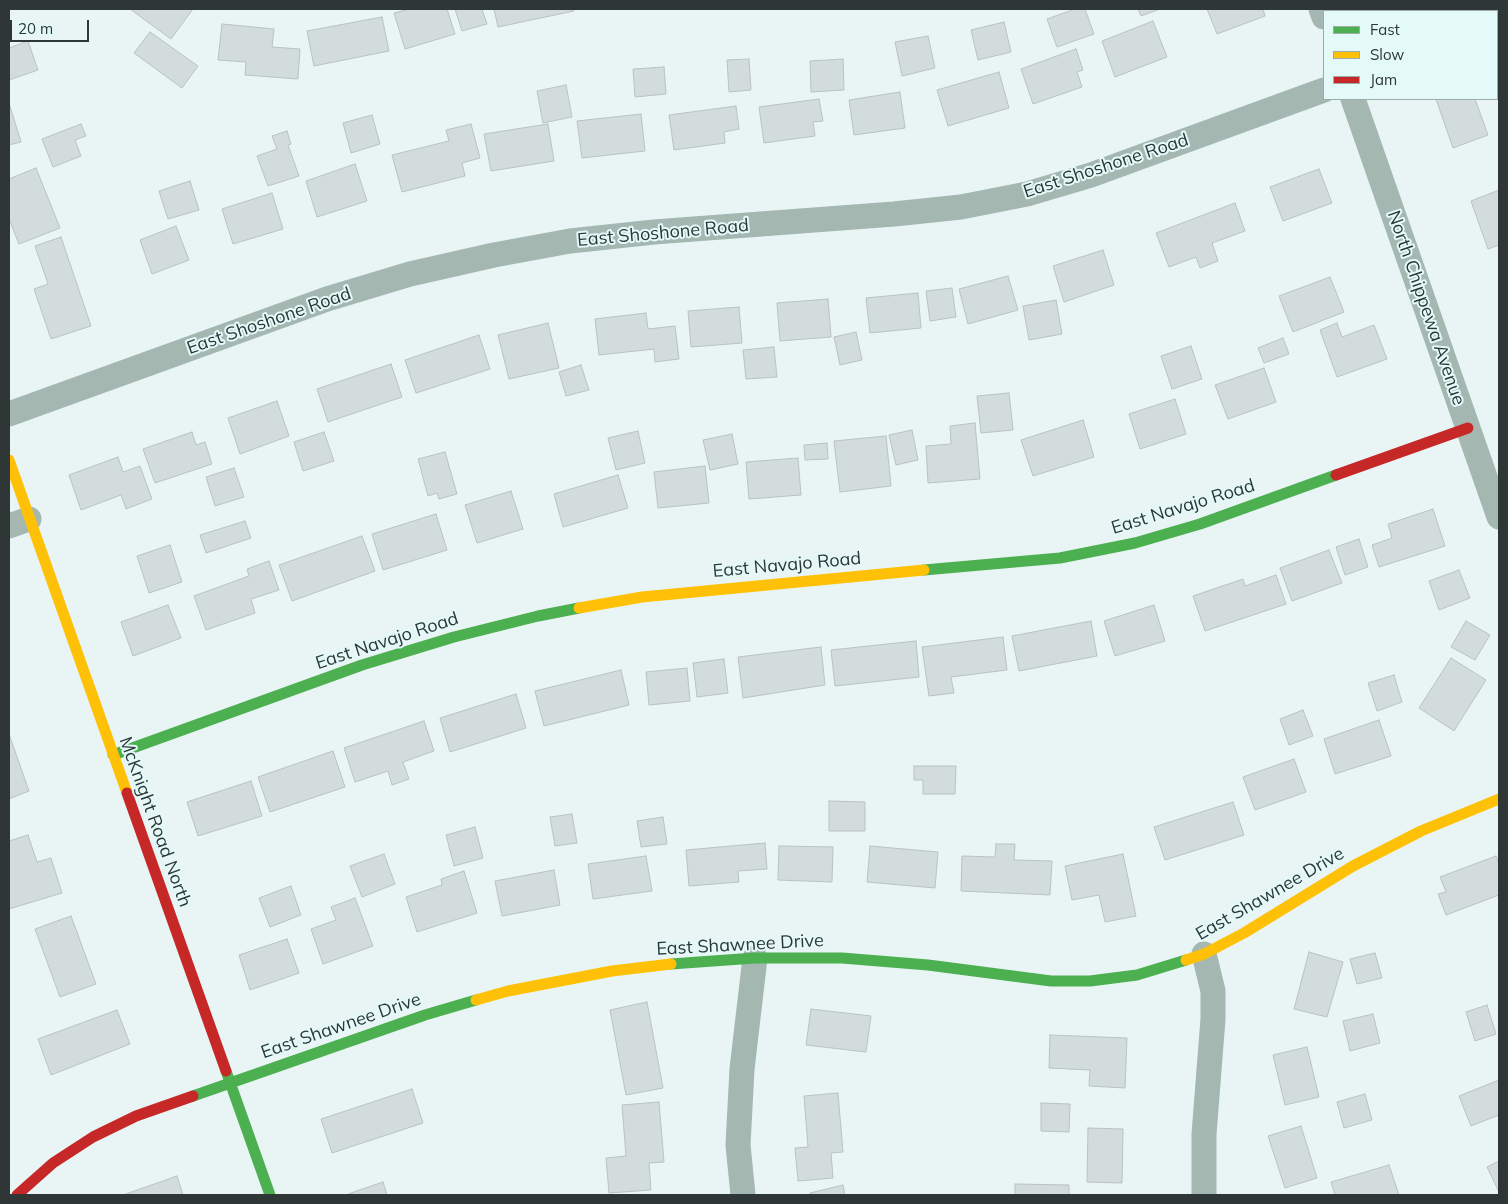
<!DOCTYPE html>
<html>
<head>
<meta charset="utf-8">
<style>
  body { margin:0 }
  #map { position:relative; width:1508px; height:1204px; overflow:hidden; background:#e8f5f4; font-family:Mulish,sans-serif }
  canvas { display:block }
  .frame { position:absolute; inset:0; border:10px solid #2e3636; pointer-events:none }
  .legend { position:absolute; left:1323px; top:10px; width:175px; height:90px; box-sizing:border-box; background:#e3faf9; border:1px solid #9bacab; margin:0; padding:6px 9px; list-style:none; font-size:15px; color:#2e3636 }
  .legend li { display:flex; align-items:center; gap:10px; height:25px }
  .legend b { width:25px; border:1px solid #9bacab }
  .scale { position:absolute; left:10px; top:20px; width:79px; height:22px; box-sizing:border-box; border:2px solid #2e3636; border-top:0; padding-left:6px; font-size:15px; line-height:18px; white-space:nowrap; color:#2e3636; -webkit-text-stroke:4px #e3faf9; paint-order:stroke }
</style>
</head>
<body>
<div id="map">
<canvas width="1508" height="1204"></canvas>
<div class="frame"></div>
<ul class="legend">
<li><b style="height:6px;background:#4caf50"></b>Fast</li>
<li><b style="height:6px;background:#ffc107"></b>Slow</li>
<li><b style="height:6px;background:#c62828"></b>Jam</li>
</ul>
<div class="scale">20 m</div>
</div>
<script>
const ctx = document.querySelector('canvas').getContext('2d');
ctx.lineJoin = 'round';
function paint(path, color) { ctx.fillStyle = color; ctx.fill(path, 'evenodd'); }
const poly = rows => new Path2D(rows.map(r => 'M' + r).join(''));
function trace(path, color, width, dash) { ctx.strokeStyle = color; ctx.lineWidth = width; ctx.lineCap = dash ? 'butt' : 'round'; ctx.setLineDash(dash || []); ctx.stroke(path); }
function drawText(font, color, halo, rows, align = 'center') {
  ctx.font = font + ' Mulish,sans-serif'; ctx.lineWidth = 4; ctx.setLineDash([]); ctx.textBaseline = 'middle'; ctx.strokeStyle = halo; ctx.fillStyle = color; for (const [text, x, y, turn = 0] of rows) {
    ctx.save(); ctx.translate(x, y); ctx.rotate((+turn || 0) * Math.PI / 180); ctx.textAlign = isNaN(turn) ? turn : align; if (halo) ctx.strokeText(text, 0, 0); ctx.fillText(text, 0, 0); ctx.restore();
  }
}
const building = poly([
  [130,9,193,9,171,39,130,9],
  [410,9,447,9,455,34,405,49,394,13,410,9],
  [455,9,482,9,487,24,462,31,455,9],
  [494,9,573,9,574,11,498,27,494,9],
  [1075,9,1085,9,1094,34,1057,47,1047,19,1075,9],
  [1138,9,1160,9,1141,16,1138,9],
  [1207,9,1263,9,1265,16,1217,34,1207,9],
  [382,17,389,51,314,66,307,31,382,17],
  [1153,21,1167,57,1115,77,1102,41,1153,21],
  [1004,22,1011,52,978,60,971,30,1004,22],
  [222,24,274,29,272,47,300,49,298,79,245,75,246,62,218,60,222,24],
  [150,32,198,66,182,88,134,53,150,32],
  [928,36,935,68,902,76,895,42,928,36],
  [28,41,38,70,9,80,9,48,28,41],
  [1076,49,1083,70,1077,72,1082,87,1033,104,1021,69,1076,49],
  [749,59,751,90,729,92,727,60,749,59],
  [843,59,844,90,811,92,810,61,843,59],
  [664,67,666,94,635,97,633,69,664,67],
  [999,72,1009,108,948,126,937,90,999,72],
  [1499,77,1499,97,1497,90,1497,78,1499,77],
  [566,85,572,117,543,123,537,91,566,85],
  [900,92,905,128,854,135,849,100,900,92],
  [819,99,823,121,813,122,815,136,764,143,759,107,819,99],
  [1436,99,1475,99,1488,135,1453,148,1436,99],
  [9,103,21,142,9,145,9,103],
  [736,106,739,129,724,132,725,143,674,150,669,115,736,106],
  [641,114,645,151,582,158,577,121,641,114],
  [372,115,380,144,351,153,343,123,372,115],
  [81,124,86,136,75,140,81,156,53,167,42,139,81,124],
  [471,124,480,158,462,163,465,176,402,192,392,155,449,141,446,130,471,124],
  [548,124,554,161,491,171,484,134,548,124],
  [287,131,291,144,288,145,299,176,268,186,257,156,277,149,272,136,287,131],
  [355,164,367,201,317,217,306,181,355,164],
  [36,168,60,228,19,244,9,219,9,179,36,168],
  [1319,169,1332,203,1283,221,1270,187,1319,169],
  [190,181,199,210,168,219,159,191,190,181],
  [1499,190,1499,245,1488,249,1471,201,1499,190],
  [272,193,283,229,233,244,222,209,272,193],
  [1235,203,1245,231,1212,243,1218,261,1200,268,1196,257,1169,267,1156,233,1235,203],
  [176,226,189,260,152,274,140,240,176,226],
  [61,237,91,326,51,339,34,289,48,284,35,246,61,237],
  [1103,250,1114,285,1064,302,1053,266,1103,250],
  [1008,276,1018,310,968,324,959,289,1008,276],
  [1330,277,1344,312,1293,332,1279,296,1330,277],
  [952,288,956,317,930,321,926,291,952,288],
  [918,293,921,328,870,333,866,298,918,293],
  [828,299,831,337,780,341,777,303,828,299],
  [1056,300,1062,334,1029,340,1023,306,1056,300],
  [739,307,742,343,691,347,688,311,739,307],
  [646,313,648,329,675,326,679,359,655,362,654,349,599,355,595,319,646,313],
  [548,323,559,368,509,379,498,335,548,323],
  [1337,323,1342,337,1374,325,1387,359,1337,377,1320,330,1337,323],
  [856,332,862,360,840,365,834,337,856,332],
  [479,335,490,369,416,393,405,360,479,335],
  [1283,338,1289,354,1264,363,1258,348,1283,338],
  [1191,346,1202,379,1172,389,1161,356,1191,346],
  [774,347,777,377,746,379,743,350,774,347],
  [391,364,402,397,328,422,317,389,391,364],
  [581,365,589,390,566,396,559,372,581,365],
  [1264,368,1276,402,1228,419,1215,385,1264,368],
  [1009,393,1013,430,981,433,977,396,1009,393],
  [1175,399,1186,434,1140,449,1129,414,1175,399],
  [277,401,289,436,240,454,228,418,277,401],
  [1083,420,1094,457,1033,476,1021,440,1083,420],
  [975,423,980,479,928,483,926,446,951,444,950,426,975,423],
  [912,430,918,460,896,465,889,435,912,430],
  [638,431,645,463,616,470,608,438,638,431],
  [192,432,196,445,205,442,212,464,155,483,143,449,192,432],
  [324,432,334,461,303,471,294,442,324,432],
  [732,434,738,464,710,470,703,440,732,434],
  [886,436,891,486,840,492,834,441,886,436],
  [827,443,828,459,805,460,804,445,827,443],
  [445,452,457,494,439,499,437,493,428,496,418,459,445,452],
  [118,457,123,472,140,466,152,499,126,509,121,495,81,510,69,475,118,457],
  [798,458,801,495,749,499,746,462,798,458],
  [705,466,709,503,658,508,654,472,705,466],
  [234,468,244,497,215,506,206,477,234,468],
  [618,475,628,508,563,527,554,494,618,475],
  [511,491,523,529,477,543,465,505,511,491],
  [1433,509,1445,546,1379,567,1372,545,1392,538,1388,524,1433,509],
  [436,514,447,550,383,570,372,534,436,514],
  [245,521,251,538,206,553,200,535,245,521],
  [362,536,375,571,292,601,279,565,362,536],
  [1359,539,1368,567,1345,575,1336,547,1359,539],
  [170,545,182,582,149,593,137,556,170,545],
  [1329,550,1342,583,1292,601,1280,568,1329,550],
  [269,561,279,590,251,599,255,613,206,630,194,596,249,576,247,569,269,561],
  [1459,570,1470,598,1439,610,1429,581,1459,570],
  [1276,575,1286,604,1205,631,1193,596,1243,579,1245,586,1276,575],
  [168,605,181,638,133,656,121,622,168,605],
  [1154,605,1165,641,1115,656,1104,621,1154,605],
  [1091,621,1097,656,1019,671,1012,636,1091,621],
  [1466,621,1490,635,1475,660,1451,647,1466,621],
  [1003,637,1007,670,951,677,954,693,929,696,922,647,1003,637],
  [916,641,919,677,835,686,831,650,916,641],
  [821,647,825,685,743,698,738,657,821,647],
  [1451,658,1486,680,1454,731,1419,708,1451,658],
  [724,659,728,693,697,697,693,663,724,659],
  [687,668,690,701,649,705,646,672,687,668],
  [621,670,629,705,544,726,535,691,621,670],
  [1394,675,1402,702,1377,711,1368,683,1394,675],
  [516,694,526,728,450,752,440,718,516,694],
  [1303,710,1313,736,1289,745,1280,719,1303,710],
  [1379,720,1391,756,1335,774,1324,739,1379,720],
  [424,721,434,751,403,762,409,779,392,785,388,771,355,782,344,748,424,721],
  [9,734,29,791,9,799,9,734],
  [333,751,345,787,270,812,258,777,333,751],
  [1294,759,1306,792,1255,810,1243,777,1294,759],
  [914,766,956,766,955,794,923,794,923,780,914,780,914,766],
  [251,781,262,816,198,836,187,802,251,781],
  [829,801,865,802,865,831,829,831,829,801],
  [1233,802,1244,835,1165,860,1154,827,1233,802],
  [572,814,577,843,555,846,550,817,572,814],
  [663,817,667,844,641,847,637,821,663,817],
  [475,827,483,858,454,866,446,835,475,827],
  [28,835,37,862,51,858,62,893,9,909,9,841,28,835],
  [765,843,767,869,738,871,739,882,689,886,686,850,765,843],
  [996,844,1015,844,1014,860,1052,861,1050,895,961,891,962,856,995,857,996,844],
  [779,846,833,847,832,882,778,880,779,846],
  [870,846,938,852,935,888,867,882,870,846],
  [384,854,395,884,362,897,350,866,384,854],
  [1123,854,1136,916,1105,922,1099,895,1072,900,1065,866,1123,854],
  [646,856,652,891,593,899,588,864,646,856],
  [1496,856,1499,864,1499,895,1446,915,1438,894,1446,892,1440,877,1496,856],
  [554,870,560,905,502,916,495,881,554,870],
  [464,871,477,913,417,932,406,897,442,885,441,879,464,871],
  [291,886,301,915,270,927,259,898,291,886],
  [355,898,373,946,323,964,311,929,336,920,331,907,355,898],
  [71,916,96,984,60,997,35,929,71,916],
  [287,939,299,973,250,990,239,955,287,939],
  [1309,952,1343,962,1327,1017,1294,1009,1309,952],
  [1375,953,1382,978,1357,984,1350,959,1375,953],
  [647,1002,663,1088,626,1095,610,1010,647,1002],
  [1487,1005,1496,1034,1475,1041,1466,1012,1487,1005],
  [811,1009,871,1016,866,1052,806,1045,811,1009],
  [117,1010,130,1044,51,1075,38,1039,117,1010],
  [1373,1014,1380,1043,1350,1051,1343,1021,1373,1014],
  [1050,1035,1127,1038,1125,1088,1089,1086,1090,1070,1049,1068,1050,1035],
  [1307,1047,1319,1097,1285,1105,1273,1055,1307,1047],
  [1499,1080,1499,1115,1471,1126,1459,1096,1499,1080],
  [412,1089,423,1123,332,1153,321,1119,412,1089],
  [838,1093,843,1152,831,1153,833,1178,798,1181,795,1148,808,1147,804,1096,838,1093],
  [1365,1094,1372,1120,1344,1128,1337,1102,1365,1094],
  [659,1102,664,1162,649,1163,651,1190,609,1193,606,1158,626,1156,622,1105,659,1102],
  [1041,1103,1070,1104,1069,1132,1041,1131,1041,1103],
  [1301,1126,1317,1178,1285,1188,1268,1136,1301,1126],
  [1088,1128,1123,1129,1122,1183,1087,1182,1088,1128],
  [1499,1161,1499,1192,1487,1167,1499,1161],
  [1389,1165,1399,1195,1335,1195,1331,1182,1389,1165],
  [177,1176,183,1195,123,1195,177,1176],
  [383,1182,387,1195,349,1195,348,1194,383,1182],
  [1015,1184,1069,1185,1069,1195,1015,1195,1015,1184],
  [843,1185,845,1195,810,1195,810,1193,843,1185]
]);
paint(building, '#d2dcdc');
trace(building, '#b8c2c3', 1);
trace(poly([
  [1321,9,1324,17],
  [1497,30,1499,29],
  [1353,99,1499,517],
  [9,414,327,299,410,274,494,255,570,241,654,232,894,214,961,207,1027,194,1091,175,1324,90],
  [9,526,29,519],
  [1204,954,1213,991,1213,1019,1204,1134,1204,1195],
  [743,1195,738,1145,742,1069,755,958]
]), '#a4b7b1', 25);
trace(poly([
  [924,570,1060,558,1135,543,1200,524,1336,475],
  [113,755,362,665,454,637,538,616,579,608],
  [671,964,755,958,842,958,928,965,1051,981,1090,981,1137,975,1186,960],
  [226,1071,270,1195],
  [193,1096,425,1015,476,1000]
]), '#4caf50', 11);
trace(poly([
  [9,460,127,793],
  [579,608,642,597,924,570],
  [1186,960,1204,954,1244,933,1353,866,1421,831,1499,799],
  [476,1000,508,991,612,971,671,964]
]), '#ffc107', 11);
trace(poly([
  [1336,475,1468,428],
  [127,793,226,1071],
  [17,1195,53,1163,93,1137,136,1116,193,1096]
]), '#c62828', 11);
drawText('18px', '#2e3636', '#e3faf9', [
  ["East Shoshone Road",1106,166,-18],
  ["East Shoshone Road",663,233,-5],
  ["North Chippewa Avenue",1426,308,71],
  ["East Shoshone Road",269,321,-19],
  ["East Navajo Road",1183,507,-17],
  ["East Navajo Road",787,565,-5],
  ["East Navajo Road",387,641,-18],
  ["McKnight Road North",155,822,70],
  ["East Shawnee Drive",1270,894,-30],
  ["East Shawnee Drive",740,945,-3],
  ["East Shawnee Drive",341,1026,-19]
]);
</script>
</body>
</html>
